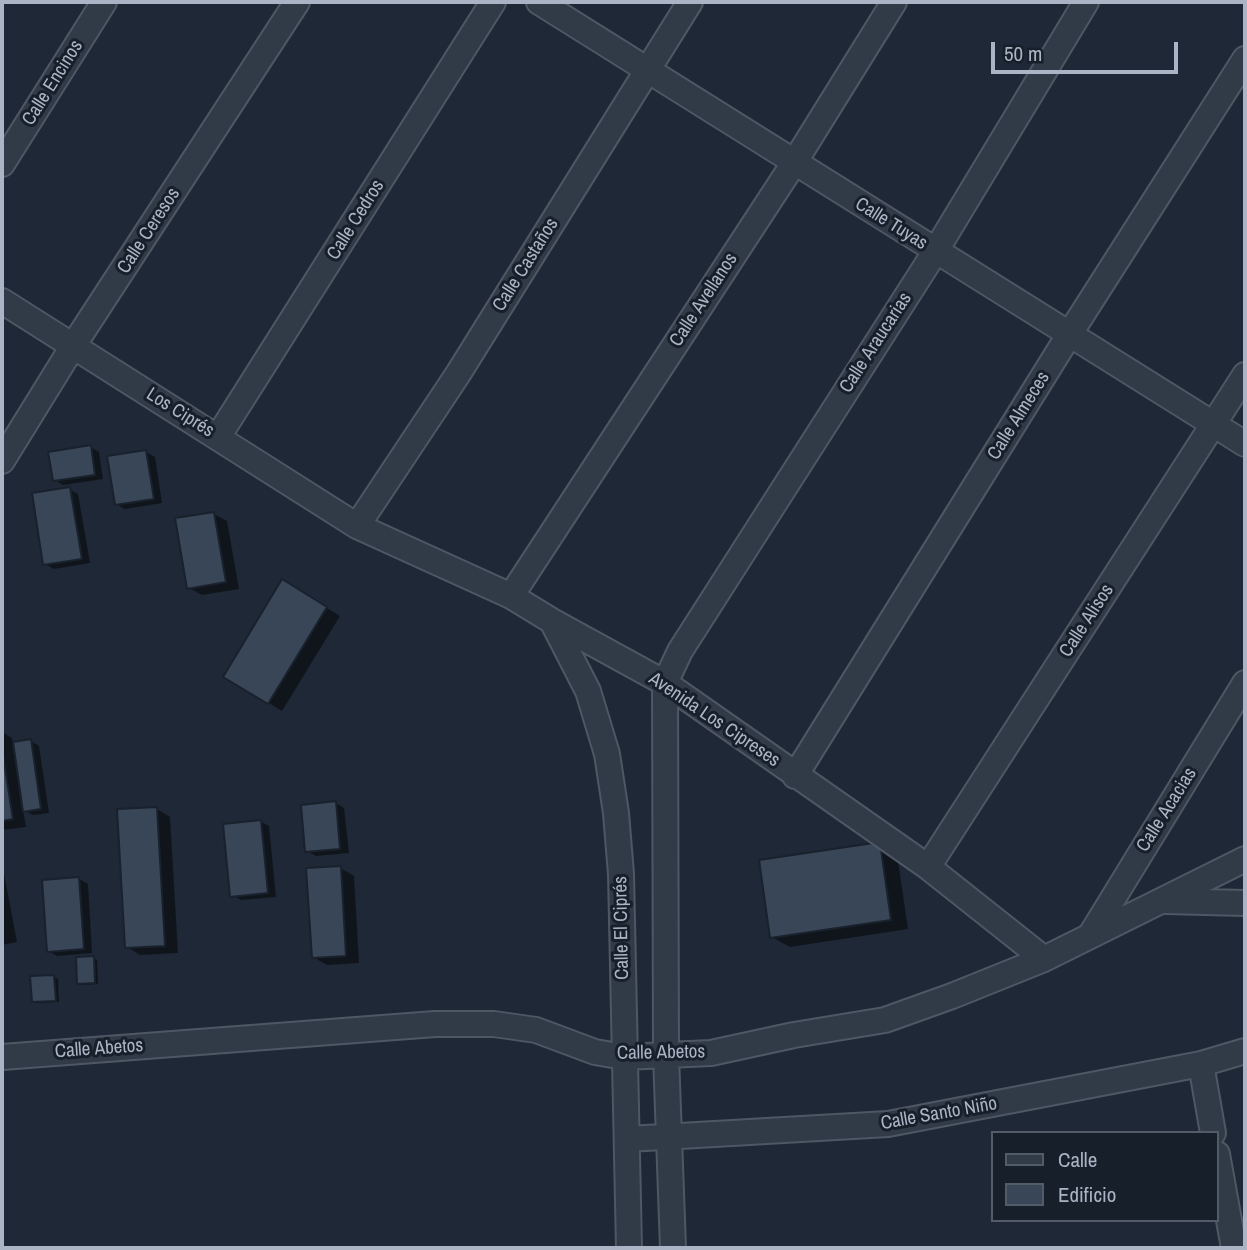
<!DOCTYPE html>
<html>
<head>
<meta charset="utf-8">
<style>
  body { margin:0 }
  #map { position:relative; width:1247px; height:1250px; overflow:hidden; background:#1e2836; font-family:"Archivo Narrow",sans-serif }
  canvas { display:block }
  .frame { position:absolute; inset:0; border:4px solid #abb4c4; pointer-events:none }
  .legend { position:absolute; left:991px; top:1131px; width:228px; height:91px; box-sizing:border-box; background:#171f2b; border:2px solid #525b68; margin:0; padding:9px 12px; list-style:none; font-size:21px; color:#abb4c4 }
  .legend li { display:flex; align-items:center; gap:14px; height:35px }
  .legend b { width:35px; border:2px solid #525b68 }
  .scale { position:absolute; left:991px; top:42px; width:187px; height:32px; box-sizing:border-box; border:4px solid #abb4c4; border-top:0; padding-left:9px; font-size:21px; line-height:24px; white-space:nowrap; color:#abb4c4; -webkit-text-stroke:5px #171f2b; paint-order:stroke }
</style>
</head>
<body>
<div id="map">
<canvas width="1247" height="1250"></canvas>
<div class="frame"></div>
<ul class="legend">
<li><b style="height:9px;background:#313a47"></b>Calle</li>
<li><b style="height:19px;background:#394657"></b>Edificio</li>
</ul>
<div class="scale">50 m</div>
</div>
<script>
const ctx = document.querySelector('canvas').getContext('2d');
ctx.lineJoin = 'round';
function paint(path, color) { ctx.fillStyle = color; ctx.fill(path, 'evenodd'); }
const poly = rows => new Path2D(rows.map(r => 'M' + r).join(''));
function trace(path, color, width, dash) { ctx.strokeStyle = color; ctx.lineWidth = width; ctx.lineCap = dash ? 'butt' : 'round'; ctx.setLineDash(dash || []); ctx.stroke(path); }
function drawText(font, color, halo, rows, align = 'center') {
  ctx.font = font + ' "Archivo Narrow",sans-serif'; ctx.lineWidth = 6; ctx.setLineDash([]); ctx.textBaseline = 'middle'; ctx.strokeStyle = halo; ctx.fillStyle = color; for (const [text, x, y, turn = 0] of rows) {
    ctx.save(); ctx.translate(x, y); ctx.rotate((+turn || 0) * Math.PI / 180); ctx.textAlign = isNaN(turn) ? turn : align; if (halo) ctx.strokeText(text, 0, 0); ctx.fillText(text, 0, 0); ctx.restore();
  }
}
paint(poly([
  [90,447,99,452,103,479,63,485,55,480],
  [146,452,155,457,162,503,125,509,116,504],
  [69,489,78,494,90,563,54,569,45,564],
  [214,514,227,521,239,589,202,595,189,588],
  [283,581,340,616,282,711,225,676],
  [2,732,12,738,13,744,31,741,39,746,49,813,33,815,23,810,26,827,2,830],
  [336,803,344,808,349,853,316,856,307,851],
  [157,809,170,817,178,953,140,955,127,947],
  [260,821,269,826,276,897,241,900,232,895],
  [879,844,897,854,908,929,790,947,772,937],
  [2,863,17,942,2,945],
  [340,868,354,876,359,963,327,965,313,957],
  [79,879,88,884,92,953,57,956,48,951],
  [94,958,97,960,98,984,83,985,79,983],
  [54,977,58,979,59,1002,37,1003,33,1001]
]), '#0007');
const building = poly([
  [91,445,95,475,53,481,48,452,91,445],
  [146,450,154,499,115,505,107,456,146,450],
  [70,487,82,559,43,565,32,493,70,487],
  [214,512,226,582,187,589,175,518,214,512],
  [282,579,327,607,268,704,223,677,282,579],
  [31,739,41,809,23,812,13,742,31,739],
  [2,749,13,819,2,821,2,749],
  [336,801,340,849,305,852,301,805,336,801],
  [157,807,165,946,125,948,117,809,157,807],
  [261,820,268,893,230,897,223,824,261,820],
  [880,842,891,920,770,938,759,860,880,842],
  [341,866,346,956,312,958,306,868,341,866],
  [79,877,84,949,47,952,42,880,79,877],
  [94,956,95,983,77,984,76,957,94,956],
  [54,975,56,1001,32,1002,30,976,54,975]
]);
paint(building, '#394657');
trace(building, '#19212d', 2);
const street = poly([
  [539,2,1245,444],
  [2,164,104,2],
  [2,301,357,526,511,596,552,621,665,683,928,867,1044,959],
  [218,437,493,2],
  [2,461,73,346,297,2],
  [357,526,458,374,690,2],
  [511,596,794,163,894,2],
  [552,621,588,691,607,754,616,813,621,874,629,1248],
  [795,776,1069,335,1245,59],
  [928,867,1245,375],
  [1165,901,1245,903],
  [1090,936,1245,683],
  [2,1057,435,1024,494,1024,536,1030,595,1052,624,1057,711,1053,794,1035,885,1020,952,996,1044,959,1245,859],
  [1201,1064,1213,1133],
  [628,1139,888,1124,1201,1064,1245,1051],
  [1217,1154,1234,1248],
  [673,1248,666,1055,665,683,680,651,935,252,1086,2]
]);
trace(street, '#4f5765', 28);
trace(street, '#313a47', 24);
drawText('19px', '#abb4c4', '#171f2b', [
  ["Calle Encinos",53,83,-58],
  ["Calle Cedros",356,220,-58],
  ["Calle Tuyas",891,224,32],
  ["Calle Ceresos",149,231,-57],
  ["Calle Castaños",526,265,-58],
  ["Calle Avellanos",704,300,-57],
  ["Calle Araucarias",876,343,-57],
  ["Los Ciprés",180,413,32],
  ["Calle Almeces",1019,416,-58],
  ["Calle Alisos",1087,621,-57],
  ["Avenida Los Cipreses",714,720,34],
  ["Calle Acacias",1167,810,-58],
  ["Calle El Ciprés",622,928,-91],
  ["Calle Abetos",99,1049,-4],
  ["Calle Abetos",661,1053,-1],
  ["Calle Santo Niño",939,1114,-10]
]);
</script>
</body>
</html>
